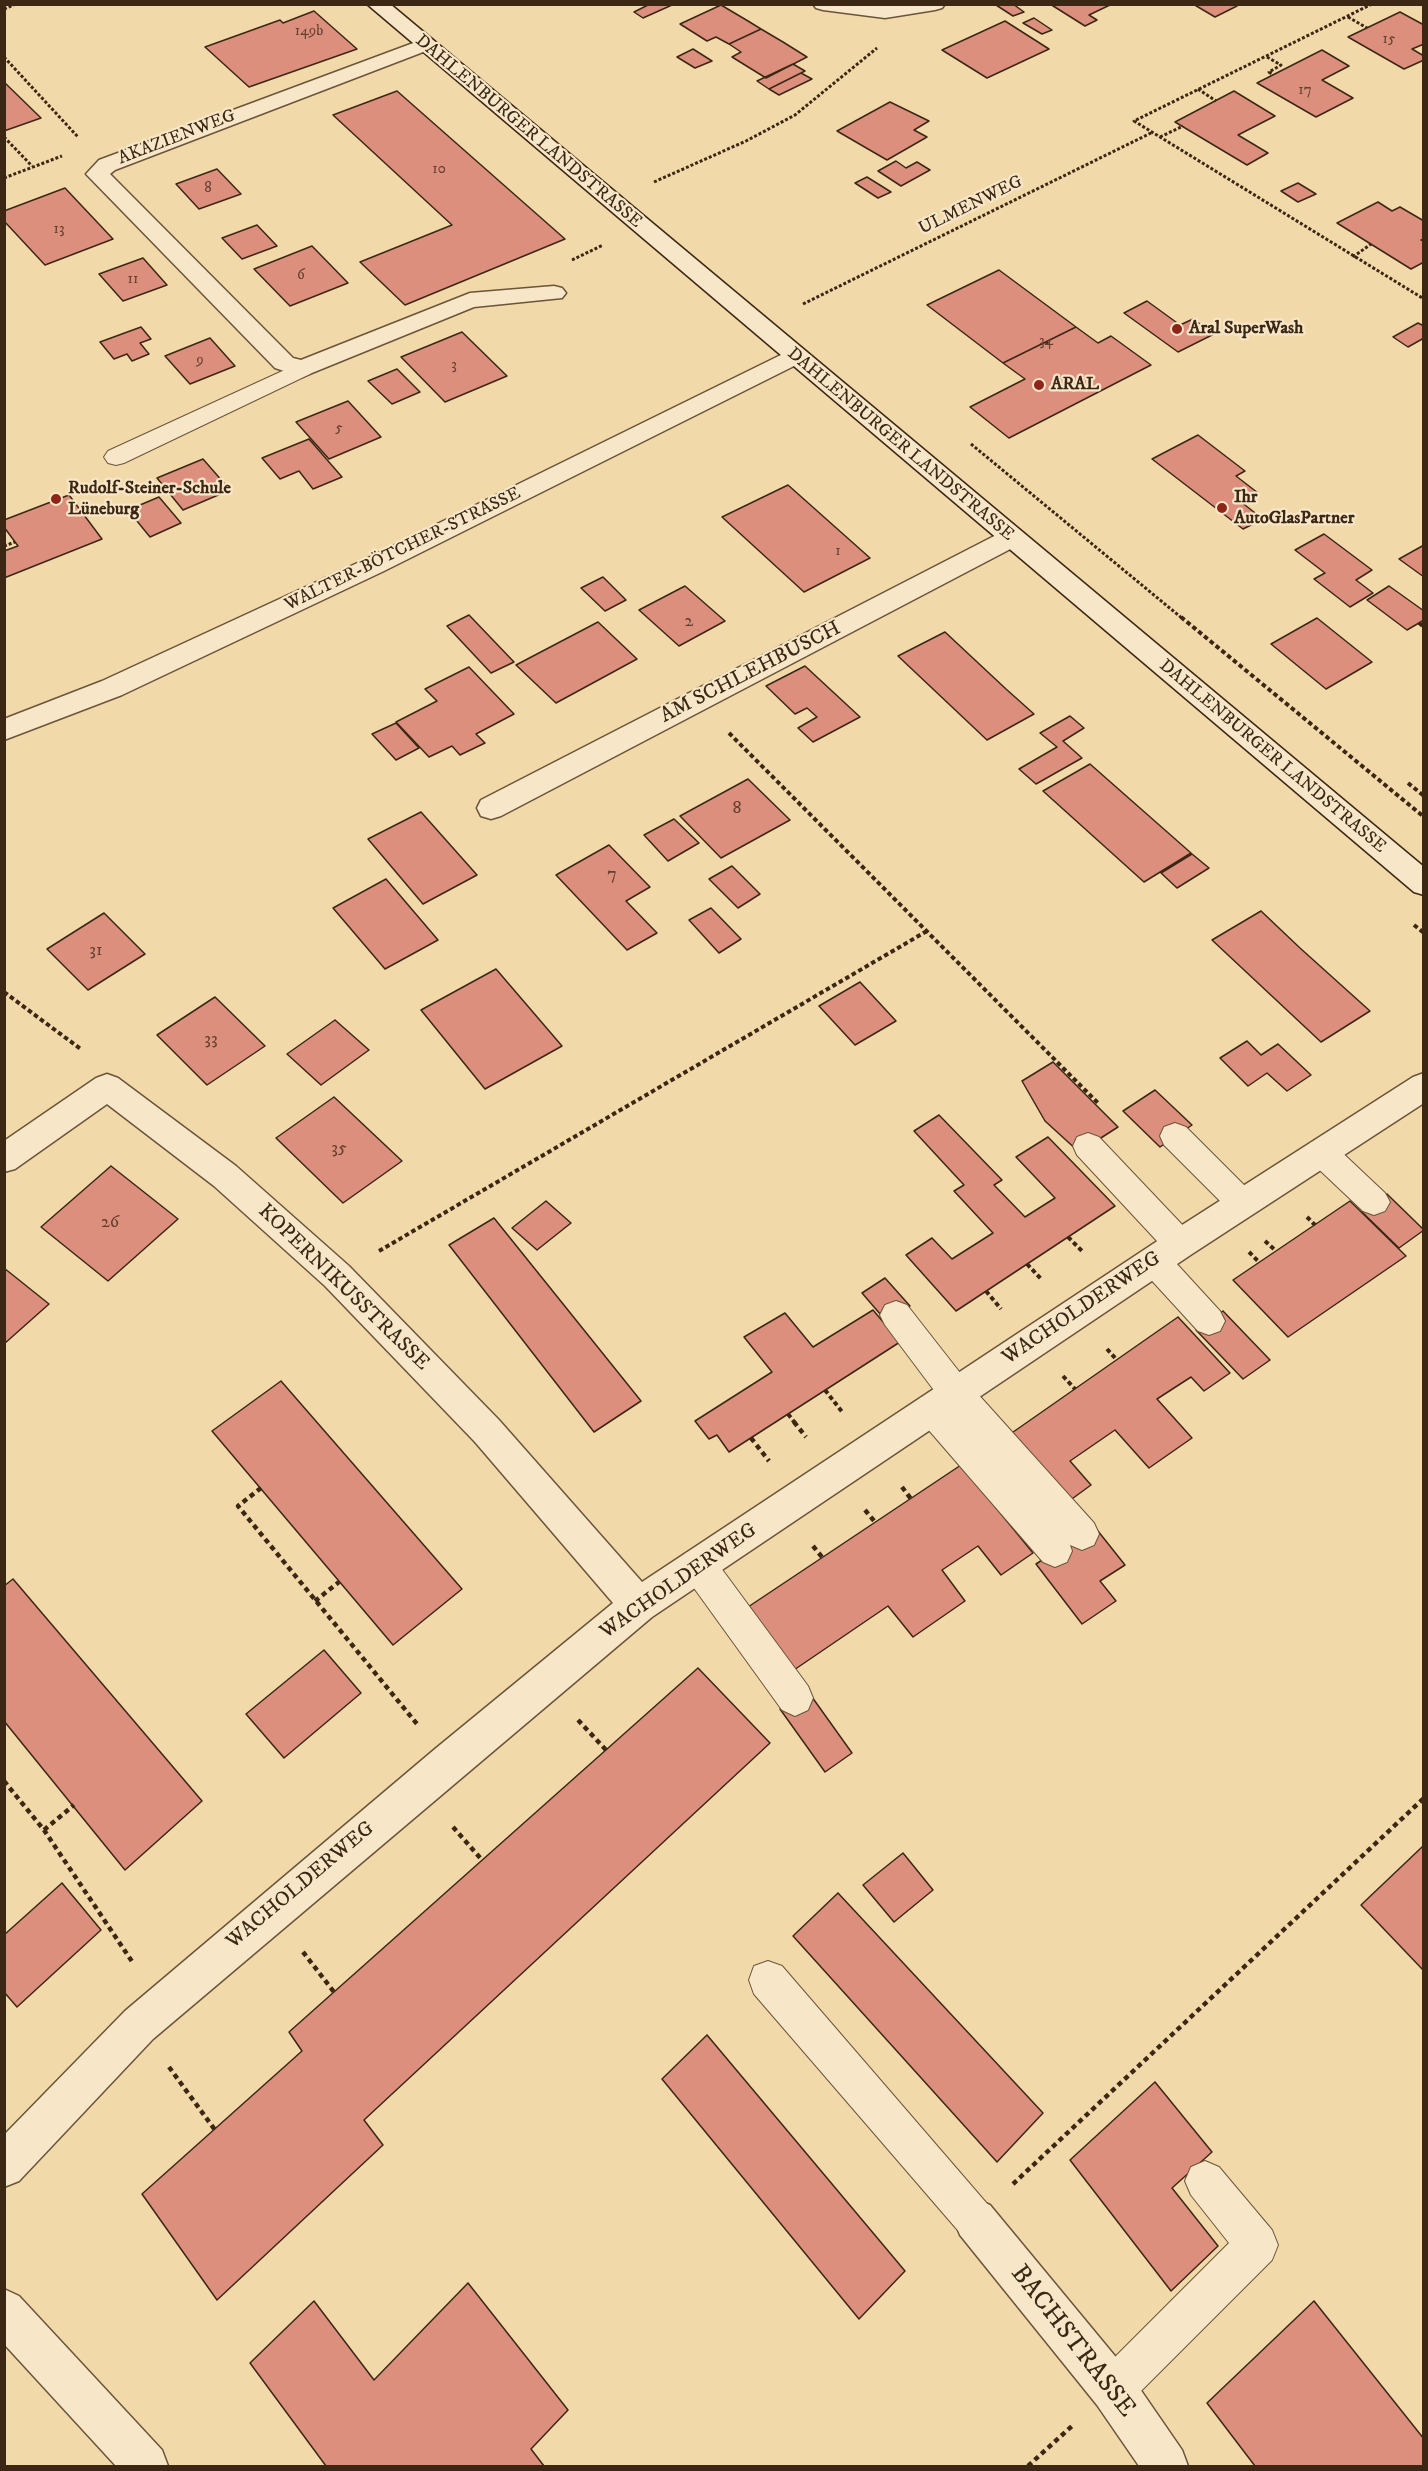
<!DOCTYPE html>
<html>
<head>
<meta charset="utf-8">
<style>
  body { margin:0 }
  #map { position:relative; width:1428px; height:2471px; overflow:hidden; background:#f2d9aa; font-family:"IM FELL DW Pica",serif }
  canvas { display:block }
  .frame { position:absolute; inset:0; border:6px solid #3c2715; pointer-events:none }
</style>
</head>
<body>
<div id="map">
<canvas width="1428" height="2471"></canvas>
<div class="frame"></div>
</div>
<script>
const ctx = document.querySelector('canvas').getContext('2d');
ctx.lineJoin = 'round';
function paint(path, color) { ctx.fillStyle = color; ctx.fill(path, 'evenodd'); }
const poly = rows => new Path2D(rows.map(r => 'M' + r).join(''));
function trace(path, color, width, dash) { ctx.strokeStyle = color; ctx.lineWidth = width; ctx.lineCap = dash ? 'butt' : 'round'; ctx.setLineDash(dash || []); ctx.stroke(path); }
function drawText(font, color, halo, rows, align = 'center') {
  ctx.font = font + ' "IM FELL DW Pica",serif'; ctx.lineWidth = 4.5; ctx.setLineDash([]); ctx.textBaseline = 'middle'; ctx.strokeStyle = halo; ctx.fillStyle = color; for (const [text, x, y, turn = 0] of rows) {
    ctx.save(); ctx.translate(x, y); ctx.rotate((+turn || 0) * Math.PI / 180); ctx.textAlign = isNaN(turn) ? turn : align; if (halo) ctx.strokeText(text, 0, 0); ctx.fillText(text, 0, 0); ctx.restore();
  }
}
const building = poly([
  [650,4,671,4,672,5,643,18,634,12,650,4],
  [1013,4,1024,12,1013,16,996,5,1013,4],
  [1050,4,1112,4,1089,15,1097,20,1085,26,1050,4],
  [1193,4,1233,4,1237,6,1215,17,1193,4],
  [721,5,748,21,761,29,729,44,716,37,707,41,680,24,721,5],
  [314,11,357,49,249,87,205,47,280,20,283,23,314,11],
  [1400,12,1424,25,1424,44,1412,49,1424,56,1424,60,1404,69,1348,37,1400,12],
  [1034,18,1052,30,1042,34,1023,23,1034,18],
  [1005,21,1049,49,987,78,942,50,1005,21],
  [761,29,783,42,807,57,766,78,732,57,741,52,729,44,761,29],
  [693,49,712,61,695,68,677,57,693,49],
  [1322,50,1349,66,1322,80,1353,98,1316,117,1257,83,1322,50],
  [793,64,805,71,769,89,757,81,793,64],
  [801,73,812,79,779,95,769,89,801,73],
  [4,82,41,118,4,131,4,82],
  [397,91,565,239,405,305,360,262,452,225,333,115,397,91],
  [1234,91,1275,116,1238,135,1268,153,1247,165,1175,122,1234,91],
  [890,102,929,121,914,130,927,137,887,160,837,131,890,102],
  [896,161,906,168,917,162,930,170,901,186,878,171,896,161],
  [217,169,241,194,199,209,176,184,217,169],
  [867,177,891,192,878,198,855,183,867,177],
  [1298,183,1316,194,1298,202,1281,191,1298,183],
  [65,188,113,239,45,265,4,221,4,211,65,188],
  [1378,202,1392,211,1400,207,1424,221,1424,239,1421,240,1424,241,1424,262,1411,269,1337,223,1378,202],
  [257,225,277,246,242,259,222,238,257,225],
  [312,246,348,283,290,306,254,269,312,246],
  [143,258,167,285,123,301,99,274,143,258],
  [999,270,1076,327,1003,363,927,305,999,270],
  [1147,301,1180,325,1193,319,1214,334,1178,352,1124,313,1147,301],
  [1418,323,1424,326,1424,338,1408,347,1393,337,1418,323],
  [141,327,151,339,140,343,149,354,132,361,127,354,114,359,100,342,141,327],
  [1076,327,1098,343,1111,336,1151,365,1009,438,970,407,1025,379,1003,363,1076,327],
  [462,332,507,376,445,402,401,357,462,332],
  [210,338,235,366,190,384,165,356,210,338],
  [397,369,420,392,392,404,368,381,397,369],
  [348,401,381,437,329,459,296,422,348,401],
  [1198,435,1245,471,1236,476,1258,493,1241,502,1263,519,1243,529,1152,459,1198,435],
  [309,439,342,477,313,489,299,471,280,479,262,458,309,439],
  [203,459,230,490,183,510,157,478,203,459],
  [788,485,870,558,804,592,722,517,788,485],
  [69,495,102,539,4,578,4,551,18,546,4,527,4,520,69,495],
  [159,497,181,523,150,537,128,510,159,497],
  [1324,534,1372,570,1356,580,1373,593,1350,607,1314,579,1325,573,1295,550,1324,534],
  [1424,545,1424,577,1399,559,1424,545],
  [603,577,626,600,605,611,581,588,603,577],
  [685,586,725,621,679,646,639,610,685,586],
  [1389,586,1424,611,1424,620,1407,630,1367,600,1389,586],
  [469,615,514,662,491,673,447,626,469,615],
  [1317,618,1372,662,1326,689,1271,644,1317,618],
  [598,622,637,659,556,703,516,665,598,622],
  [945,632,1006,689,1034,714,987,740,898,656,945,632],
  [805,666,860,717,813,742,798,728,817,717,807,708,795,714,766,686,805,666],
  [469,667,514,714,476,734,485,743,460,755,452,746,429,757,396,722,437,701,425,689,469,667],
  [1070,716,1084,728,1063,741,1082,758,1036,784,1019,769,1057,747,1040,733,1070,716],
  [396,723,419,748,396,760,372,734,396,723],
  [1090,764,1107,779,1191,853,1144,882,1043,791,1090,764],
  [748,779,790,820,721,858,680,816,748,779],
  [421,812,477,875,423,904,368,839,421,812],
  [674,819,699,843,668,861,644,835,674,819],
  [609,845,650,887,626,901,657,933,627,950,556,875,609,845],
  [1192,854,1209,868,1177,888,1161,873,1192,854],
  [732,866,760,894,738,908,709,879,732,866],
  [386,879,438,940,385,969,333,908,386,879],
  [711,908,741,939,719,953,689,920,711,908],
  [1261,911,1300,948,1370,1011,1321,1042,1212,940,1261,911],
  [104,913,145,954,88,990,47,949,104,913],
  [496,969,562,1046,485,1089,421,1010,496,969],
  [860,982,896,1021,855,1045,819,1006,860,982],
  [215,997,265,1046,207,1085,157,1035,215,997],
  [335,1020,369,1050,321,1085,287,1054,335,1020],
  [1247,1041,1261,1055,1278,1044,1311,1075,1287,1091,1267,1073,1248,1086,1220,1058,1247,1041],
  [1053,1062,1118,1127,1079,1152,1045,1121,1022,1081,1053,1062],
  [1155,1090,1192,1125,1160,1147,1123,1111,1155,1090],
  [334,1097,402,1161,343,1203,276,1138,334,1097],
  [939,1115,1002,1180,994,1185,1025,1217,1055,1198,1016,1157,1048,1137,1115,1206,956,1311,906,1255,932,1238,952,1259,993,1233,954,1191,964,1185,914,1131,939,1115],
  [111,1166,178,1219,108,1281,41,1227,111,1166],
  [1387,1194,1424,1230,1399,1248,1362,1212,1387,1194],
  [546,1201,571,1223,537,1250,512,1228,546,1201],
  [1350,1201,1406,1256,1288,1337,1233,1280,1350,1201],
  [494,1218,641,1401,594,1432,449,1245,494,1218],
  [4,1268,49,1304,4,1344,4,1268],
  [885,1278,910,1306,887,1322,862,1293,885,1278],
  [873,1310,900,1342,729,1452,717,1435,709,1439,695,1421,772,1372,744,1337,785,1313,813,1347,873,1310],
  [1223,1311,1270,1360,1243,1379,1196,1330,1223,1311],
  [1178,1317,1230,1373,1204,1391,1191,1377,1157,1399,1192,1438,1149,1468,1115,1430,1070,1461,1091,1485,1065,1504,1006,1437,1178,1317],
  [281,1381,462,1589,393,1645,212,1431,281,1381],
  [961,1465,1033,1553,1001,1575,978,1546,942,1570,965,1601,913,1637,888,1606,791,1672,745,1609,961,1465],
  [1094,1526,1125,1565,1100,1581,1116,1601,1082,1624,1036,1564,1094,1526],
  [13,1579,202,1801,125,1870,4,1721,4,1586,13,1579],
  [324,1650,361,1693,284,1758,246,1714,324,1650],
  [698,1668,770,1743,364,2120,383,2145,217,2300,142,2194,302,2051,289,2032,698,1668],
  [807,1690,852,1753,825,1772,780,1709,807,1690],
  [1422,1847,1424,1849,1424,1971,1361,1905,1422,1847],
  [903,1853,933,1890,894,1922,863,1885,903,1853],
  [62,1883,101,1930,17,2007,4,1992,4,1935,62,1883],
  [838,1893,1043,2113,997,2162,793,1936,838,1893],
  [707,2035,905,2271,859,2319,662,2079,707,2035],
  [1155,2082,1212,2152,1172,2188,1218,2246,1171,2291,1070,2160,1155,2082],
  [468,2283,568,2410,531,2449,544,2466,326,2466,250,2363,314,2301,374,2380,468,2283],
  [1314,2301,1424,2439,1424,2466,1255,2466,1207,2403,1314,2301]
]);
paint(building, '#dd8f7e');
trace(building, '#3c2715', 1.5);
const lane = poly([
  [302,362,310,364,314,369,310,374,124,463,116,465,108,463,104,457,108,451,302,362],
  [1175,1123,1186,1127,1253,1194,1258,1203,1253,1212,1242,1216,1231,1212,1164,1145,1160,1136,1164,1127,1175,1123],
  [1088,1133,1099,1137,1191,1234,1196,1244,1191,1254,1180,1258,1169,1254,1077,1155,1073,1146,1077,1137,1088,1133],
  [1321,1139,1332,1143,1385,1193,1390,1202,1385,1211,1374,1215,1363,1211,1310,1161,1306,1152,1310,1143,1321,1139],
  [1154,1247,1165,1251,1220,1311,1225,1321,1220,1331,1209,1335,1198,1331,1143,1271,1138,1261,1143,1251,1154,1247],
  [896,1301,907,1305,968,1383,1094,1523,1099,1534,1094,1545,1082,1550,1070,1545,1072,1551,1067,1562,1055,1567,1043,1562,920,1420,915,1409,920,1398,932,1394,939,1397,885,1325,880,1315,885,1305,896,1301],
  [698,1549,710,1553,808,1686,813,1698,808,1710,795,1716,782,1710,686,1577,681,1565,686,1553,698,1549],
  [768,1961,782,1966,989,2206,995,2220,989,2234,975,2240,961,2234,754,1994,749,1980,754,1966,768,1961],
  [1205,2161,1219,2167,1272,2230,1278,2245,1272,2260,1128,2404,1113,2410,1098,2404,1092,2389,1098,2374,1229,2243,1191,2195,1185,2181,1191,2167,1205,2161]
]);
const street = poly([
  [813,4,885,6,945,4,942,8,935,10,885,18,823,10,816,8,813,4],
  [424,39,431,41,435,45,431,49,115,170,110,174,293,358,301,360,470,293,554,286,562,288,566,293,562,298,474,307,302,377,275,368,86,174,99,160,424,39],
  [795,348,804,351,807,356,804,361,384,571,122,695,4,740,4,719,102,681,366,559,795,348],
  [1011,529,1020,532,1024,538,1020,544,501,816,491,819,481,816,477,808,481,800,1002,532,1011,529],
  [1424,1073,1424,1103,1192,1254,652,1617,153,2039,19,2181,4,2187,4,2135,125,2011,435,1749,613,1603,475,1442,325,1286,214,1186,107,1104,15,1169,4,1172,4,1141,96,1078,107,1074,118,1078,236,1166,349,1266,499,1420,642,1582,1168,1234,1413,1077,1424,1073],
  [975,2199,990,2205,1129,2373,1182,2450,1188,2466,1139,2466,1097,2405,960,2235,954,2220,960,2205,975,2199],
  [4,2289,19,2296,162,2450,168,2466,116,2466,4,2344,4,2289]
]);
const secondary = poly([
  [367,4,390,4,1424,867,1424,895,1414,892,367,4]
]);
trace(lane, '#6a543a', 2);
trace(street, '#6a543a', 3);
trace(secondary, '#3c2715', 3);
trace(poly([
  [1372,4,1134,121,1424,299],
  [4,9,16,4],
  [1348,17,1367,28],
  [4,57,78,137],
  [1267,57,1281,65,1269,72,1273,75],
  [1198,89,1216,101],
  [4,137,32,166],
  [1160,137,1183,126],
  [4,178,62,156],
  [654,182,746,141,795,115,877,48],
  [1353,257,1371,244],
  [572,260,603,245],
  [803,304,1151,133],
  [1046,342,1048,344],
  [971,444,1183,619],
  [4,546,15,542]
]), '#3c2715', 3, [3, 2]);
trace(poly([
  [1181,617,1424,817],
  [1419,623,1424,627],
  [729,733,1099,1104],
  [1408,783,1424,796],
  [1414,925,1424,933],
  [4,992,82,1050],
  [1307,1217,1315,1225],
  [1068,1237,1083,1252],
  [1265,1241,1276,1251],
  [379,1251,927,931],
  [1249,1252,1259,1262],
  [1027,1264,1042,1280],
  [986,1291,1001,1309],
  [1107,1349,1117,1360],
  [1063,1376,1075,1389],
  [825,1390,843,1413],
  [788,1414,795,1423]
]), '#3c2715', 4, [4.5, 3]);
trace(poly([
  [794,1422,806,1437],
  [751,1438,769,1461],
  [902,1487,911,1499],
  [261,1488,238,1506,417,1724],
  [865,1510,875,1522],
  [813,1546,822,1557],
  [315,1601,339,1582],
  [578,1720,606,1750],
  [4,1781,44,1830,133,1963],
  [453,1827,482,1860],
  [44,1830,74,1805],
  [303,1952,334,1992],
  [169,2067,215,2130],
  [1013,2184,1424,1798],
  [1028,2466,1072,2426]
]), '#3c2715', 4.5, [5, 4]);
paint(lane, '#f7e6c8');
paint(street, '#f7e6c8');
paint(secondary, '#f7e6c8');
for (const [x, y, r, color] of [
  [1177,329,6,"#8f2418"],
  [1039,385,6,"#8f2418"],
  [56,499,6,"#8f2418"],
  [1222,508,6,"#8f2418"]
]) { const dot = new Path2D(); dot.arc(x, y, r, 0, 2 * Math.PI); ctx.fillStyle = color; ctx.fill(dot); trace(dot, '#f7e6c8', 2); }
drawText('15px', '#64412f', null, [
  ["149b",309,32],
  ["15",1389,40],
  ["17",1305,91],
  ["10",439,170],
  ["8",208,189],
  ["13",59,230],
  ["6",301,276],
  ["11",133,280],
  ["34",1046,342],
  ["9",200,361],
  ["3",454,366],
  ["5",339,429],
  ["1",838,552]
]);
drawText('18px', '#3c2715', '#f7e6c8', [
  ["DAHLENBURGER LANDSTRASSE",528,132,40],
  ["AKAZIENWEG",177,138,-21],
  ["ULMENWEG",971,206,-26],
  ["DAHLENBURGER LANDSTRASSE",900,445,40],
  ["WALTER-BÖTCHER-STRASSE",403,550,-26],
  ["DAHLENBURGER LANDSTRASSE",1272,757,40]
]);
drawText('bold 18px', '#3c2715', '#f7e6c8', [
  ["Aral SuperWash",1189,329],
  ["ARAL",1051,385],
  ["Rudolf-Steiner-Schule",68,489],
  ["Lüneburg",68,510],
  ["Ihr",1234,498],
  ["AutoGlasPartner",1234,519]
], 'left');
drawText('18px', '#64412f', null, [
  ["2",689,622],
  ["8",737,809],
  ["7",612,875],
  ["31",96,951],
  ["33",211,1040],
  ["35",339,1149],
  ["26",110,1223]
]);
drawText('21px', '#3c2715', '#f7e6c8', [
  ["AM SCHLEHBUSCH",751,673,-27],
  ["KOPERNIKUSSTRASSE",343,1288,44],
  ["WACHOLDERWEG",1082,1309,-34],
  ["WACHOLDERWEG",679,1582,-35],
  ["WACHOLDERWEG",301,1886,-40]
]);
drawText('26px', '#3c2715', '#f7e6c8', [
  ["BACHSTRASSE",1072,2342,52]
]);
</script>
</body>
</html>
